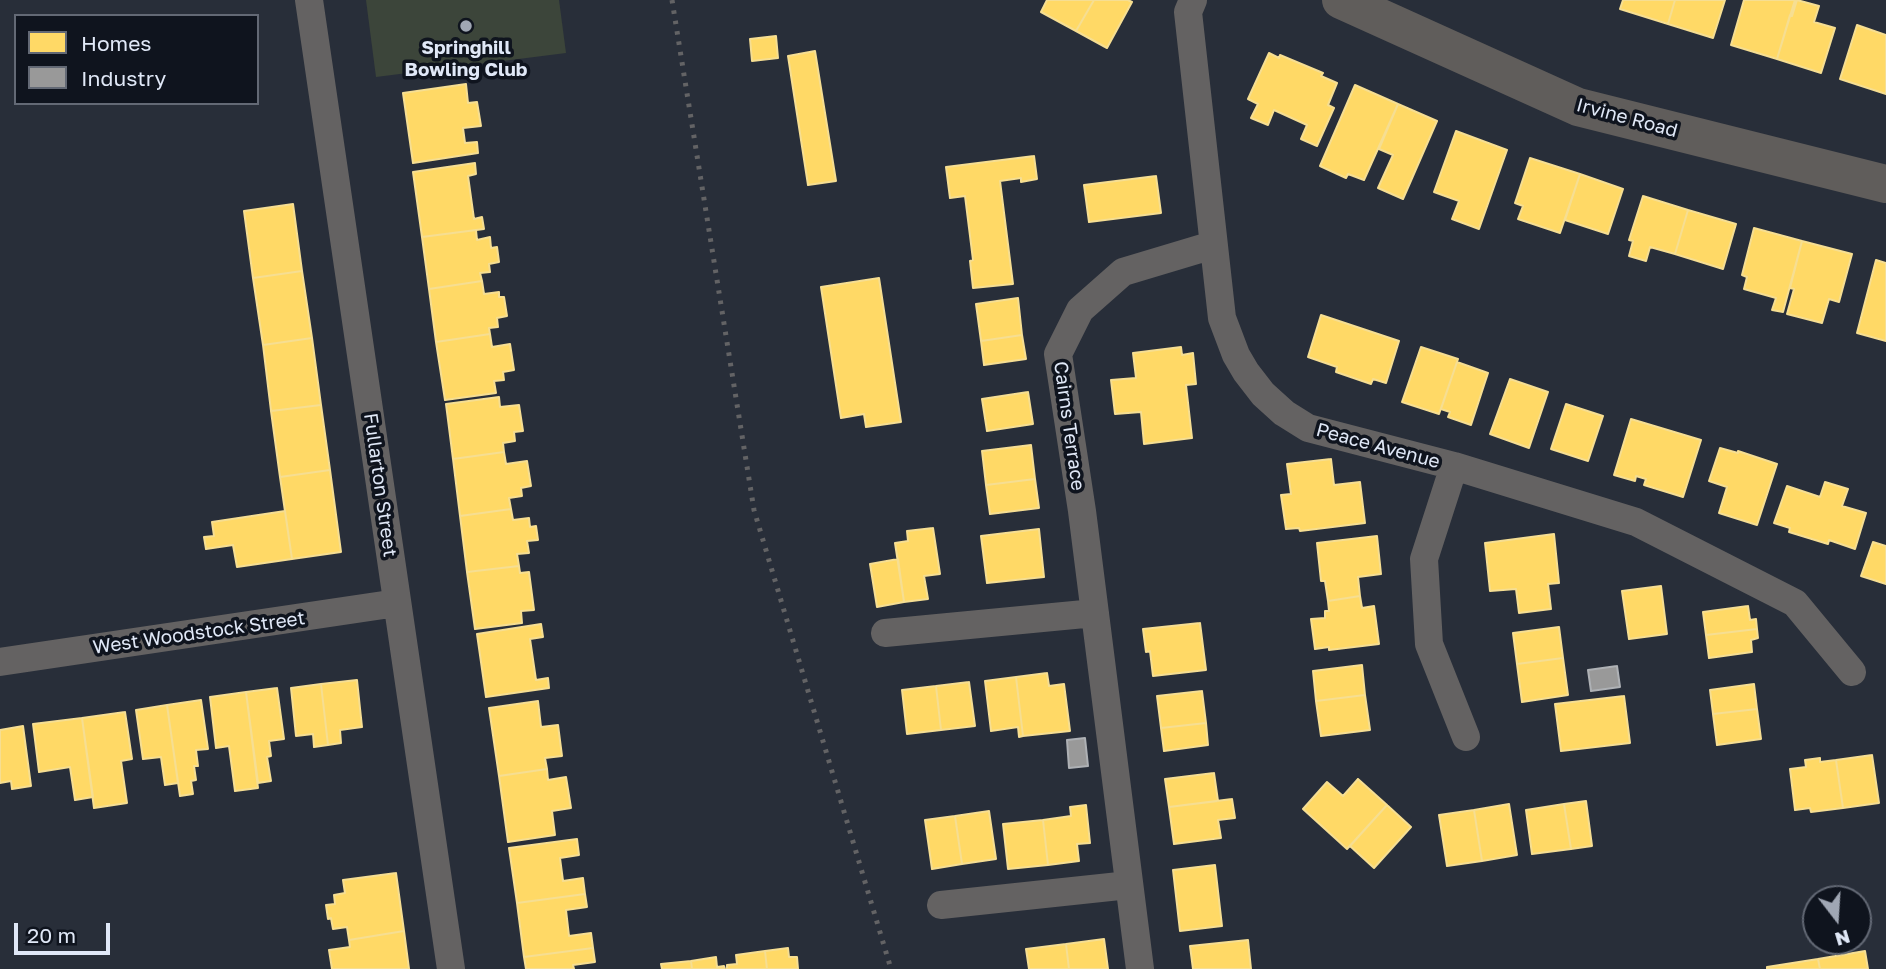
<!DOCTYPE html>
<html>
<head>
<meta charset="utf-8">
<style>
  body { margin:0 }
  #map { position:relative; width:1886px; height:969px; overflow:hidden; background:#282e39; font-family:"Golos Text",sans-serif }
  canvas { display:block }
  .legend { position:absolute; left:14px; top:14px; width:245px; height:91px; box-sizing:border-box; background:#0f141e; border:2px solid #636975; margin:0; padding:9px 12px; list-style:none; font-size:21px; color:#e0e8f7 }
  .legend li { display:flex; align-items:center; gap:14px; height:35px }
  .legend b { width:35px; border:2px solid #636975 }
  .north { position:absolute; left:1802px; top:885px; width:70px; height:70px; box-sizing:border-box; background:#0f141e; border:2px solid #636975; border-radius:50%; rotate:163deg; font-size:19px; font-weight:700; line-height:28px; text-align:center; color:#e0e8f7 }
  .north::after { content:''; display:block; margin:auto; width:24px; height:32px; background:#a0a7b4; clip-path:polygon(50% 0,100% 100%,50% 72%,0 100%) }
  .scale { position:absolute; left:14px; top:923px; width:96px; height:32px; box-sizing:border-box; border:4px solid #e0e8f7; border-top:0; padding-left:9px; font-size:21px; line-height:24px; white-space:nowrap; color:#e0e8f7; -webkit-text-stroke:5px #0f141e; paint-order:stroke }
</style>
</head>
<body>
<div id="map">
<canvas width="1886" height="969"></canvas>
<ul class="legend">
<li><b style="height:19px;background:#ffd966"></b>Homes</li>
<li><b style="height:19px;background:#999"></b>Industry</li>
</ul>
<div class="north">N</div>
<div class="scale">20 m</div>
</div>
<script>
const ctx = document.querySelector('canvas').getContext('2d');
ctx.lineJoin = 'round';
function paint(path, color) { ctx.fillStyle = color; ctx.fill(path, 'evenodd'); }
const poly = rows => new Path2D(rows.map(r => 'M' + r).join(''));
function trace(path, color, width, dash) { ctx.strokeStyle = color; ctx.lineWidth = width; ctx.lineCap = dash ? 'butt' : 'round'; ctx.setLineDash(dash || []); ctx.stroke(path); }
function drawText(font, color, halo, rows, align = 'center') {
  ctx.font = font + ' "Golos Text",sans-serif'; ctx.lineWidth = 7; ctx.setLineDash([]); ctx.textBaseline = 'middle'; ctx.strokeStyle = halo; ctx.fillStyle = color; for (const [text, x, y, turn = 0] of rows) {
    ctx.save(); ctx.translate(x, y); ctx.rotate((+turn || 0) * Math.PI / 180); ctx.textAlign = isNaN(turn) ? turn : align; if (halo) ctx.strokeText(text, 0, 0); ctx.fillText(text, 0, 0); ctx.restore();
  }
}
paint(poly([
  [366,0,559,0,566,53,376,77]
]), '#3c453a');
const homes = poly([
  [1047,0,1094,0,1076,31,1041,12,1047,0],
  [1094,0,1128,0,1132,2,1107,48,1076,31,1094,0],
  [1623,0,1675,0,1668,24,1620,9,1623,0],
  [1675,0,1725,0,1713,38,1668,24,1675,0],
  [1744,0,1795,0,1777,59,1731,45,1744,0],
  [1797,0,1819,6,1814,22,1835,28,1821,73,1777,59,1790,15,1792,16,1797,0],
  [1857,25,1886,35,1886,94,1840,79,1857,25],
  [776,36,778,58,752,61,750,39,776,36],
  [815,51,836,181,808,185,788,56,815,51],
  [1269,53,1279,58,1280,55,1323,73,1321,76,1337,83,1328,105,1334,108,1317,146,1301,139,1307,125,1274,110,1268,125,1251,118,1258,104,1248,99,1269,53],
  [466,84,468,103,477,102,481,126,463,128,465,143,477,142,478,153,413,163,403,93,466,84],
  [1355,85,1398,104,1364,180,1348,174,1346,178,1320,166,1355,85],
  [1398,104,1437,121,1403,199,1378,188,1393,155,1379,149,1398,104],
  [1456,131,1507,150,1479,229,1452,219,1459,201,1434,192,1456,131],
  [1034,156,1037,179,1021,182,1021,178,1000,181,1013,284,973,288,970,261,973,260,965,196,950,198,946,167,1034,156],
  [1530,158,1580,174,1560,233,1518,219,1523,206,1515,203,1530,158],
  [475,163,476,174,468,176,474,219,482,217,484,229,422,237,413,172,475,163],
  [1580,174,1623,189,1608,234,1565,220,1580,174],
  [1156,176,1161,213,1089,222,1084,185,1156,176],
  [1643,196,1688,210,1675,254,1650,247,1646,261,1629,256,1633,241,1629,240,1643,196],
  [293,204,302,271,253,278,244,211,293,204],
  [1688,210,1736,224,1723,269,1675,254,1688,210],
  [1754,228,1802,241,1783,312,1772,310,1776,298,1744,289,1747,277,1742,275,1754,228],
  [476,230,477,240,490,237,491,248,497,247,499,262,489,264,490,272,480,273,482,281,429,289,422,237,476,230],
  [1802,241,1852,254,1839,302,1829,299,1822,323,1787,314,1794,289,1790,288,1802,241],
  [1876,260,1886,263,1886,341,1857,333,1876,260],
  [302,271,312,338,263,345,253,278,302,271],
  [879,278,901,422,866,427,864,414,841,418,821,287,879,278],
  [482,281,484,294,499,292,499,297,504,297,507,316,497,318,498,327,489,328,490,334,436,342,429,289,482,281],
  [1018,298,1022,335,981,341,976,304,1018,298],
  [1321,315,1399,341,1386,383,1373,379,1371,384,1336,372,1337,367,1308,357,1321,315],
  [490,334,492,347,510,344,514,370,503,372,504,380,494,381,496,393,445,400,436,342,490,334],
  [1022,335,1026,359,984,365,981,341,1022,335],
  [312,338,321,405,271,411,263,345,312,338],
  [1181,347,1182,355,1193,353,1196,384,1186,385,1192,438,1144,444,1141,412,1115,414,1111,380,1136,378,1133,353,1181,347],
  [1421,347,1458,359,1439,414,1402,402,1421,347],
  [1457,362,1488,373,1471,425,1448,417,1450,412,1441,409,1457,362],
  [1510,379,1548,392,1529,448,1490,434,1510,379],
  [1028,392,1033,424,987,431,982,399,1028,392],
  [499,397,500,407,519,405,523,431,514,432,515,441,503,443,504,452,453,459,446,404,499,397],
  [1566,404,1603,416,1588,461,1551,449,1566,404],
  [321,405,330,470,280,477,271,411,321,405],
  [1631,419,1701,440,1683,497,1644,485,1646,479,1636,476,1635,481,1614,475,1631,419],
  [1031,445,1035,479,986,485,982,451,1031,445],
  [1720,448,1738,453,1738,451,1777,464,1757,525,1719,513,1727,487,1709,481,1720,448],
  [504,452,506,464,527,461,531,486,521,488,522,496,509,498,511,509,460,516,453,459,504,452],
  [1331,459,1334,485,1360,482,1365,523,1300,531,1299,528,1286,529,1281,495,1291,494,1287,464,1331,459],
  [330,470,341,552,292,559,280,477,330,470],
  [1035,479,1039,508,990,514,986,485,1035,479],
  [1825,482,1848,489,1842,506,1866,513,1855,549,1829,540,1828,544,1789,532,1790,528,1774,523,1787,486,1820,497,1825,482],
  [511,509,513,520,529,518,530,527,536,526,538,540,527,541,529,553,517,554,519,566,467,572,460,516,511,509],
  [285,511,292,559,237,567,233,545,206,549,204,537,214,536,212,522,285,511],
  [933,528,940,574,924,576,928,599,904,602,895,543,908,541,907,531,933,528],
  [1039,529,1044,577,987,583,981,536,1039,529],
  [1554,534,1559,583,1548,584,1551,609,1519,613,1516,589,1490,591,1485,543,1554,534],
  [1377,536,1381,574,1358,577,1360,596,1328,601,1325,581,1321,581,1317,543,1377,536],
  [1873,542,1886,546,1886,584,1861,576,1873,542],
  [898,559,904,602,877,607,870,564,898,559],
  [519,566,520,573,529,572,534,610,521,611,522,623,475,629,467,572,519,566],
  [1661,586,1667,634,1629,639,1622,591,1661,586],
  [1360,596,1362,608,1374,606,1379,644,1329,650,1329,647,1315,649,1311,619,1325,618,1325,611,1329,611,1328,601,1360,596],
  [1748,606,1750,620,1756,619,1757,629,1706,635,1703,612,1748,606],
  [1200,623,1206,670,1153,676,1150,651,1146,652,1143,629,1200,623],
  [541,624,543,637,530,639,536,680,548,678,549,688,486,697,477,634,541,624],
  [1559,627,1563,658,1517,664,1513,633,1559,627],
  [1757,629,1758,638,1751,640,1752,652,1709,658,1706,635,1757,629],
  [1563,658,1568,695,1522,702,1517,664,1563,658],
  [1362,665,1365,695,1316,701,1313,671,1362,665],
  [1047,673,1049,686,1064,684,1070,731,1023,736,1016,677,1047,673],
  [1016,677,1023,736,1019,737,1018,727,991,731,985,681,1016,677],
  [357,680,362,727,340,730,341,743,328,745,321,684,357,680],
  [969,682,975,726,941,730,936,686,969,682],
  [321,684,328,745,314,747,313,734,296,736,291,688,321,684],
  [1754,684,1757,709,1713,714,1710,690,1754,684],
  [936,686,941,730,907,734,902,690,936,686],
  [277,688,284,739,269,741,271,756,267,757,271,781,258,783,246,692,277,688],
  [1202,691,1206,723,1161,728,1157,696,1202,691],
  [246,692,258,788,235,791,229,746,216,748,210,697,246,692],
  [1365,695,1370,730,1321,736,1316,701,1365,695],
  [1624,696,1630,743,1561,751,1555,704,1624,696],
  [201,700,208,749,196,750,198,766,194,766,196,780,191,781,193,794,180,796,167,705,201,700],
  [538,701,541,727,558,725,562,756,545,758,547,769,499,776,489,708,538,701],
  [167,705,178,783,165,785,161,757,143,759,136,710,167,705],
  [1757,709,1761,739,1717,745,1713,714,1757,709],
  [125,712,132,759,121,761,127,803,94,808,82,718,125,712],
  [82,718,93,797,75,800,70,767,39,772,33,724,82,718],
  [1206,723,1208,745,1164,751,1161,728,1206,723],
  [23,726,31,786,12,789,11,781,0,783,0,730,23,726],
  [1872,755,1879,803,1843,808,1836,760,1872,755],
  [1820,758,1820,762,1836,760,1843,808,1811,812,1810,808,1795,810,1790,769,1806,767,1805,760,1820,758],
  [547,769,548,780,566,777,571,808,552,811,555,835,508,842,499,776,547,769],
  [1214,773,1218,801,1169,807,1165,779,1214,773],
  [1358,779,1387,805,1347,849,1303,809,1327,782,1343,796,1358,779],
  [1232,799,1235,818,1218,820,1221,838,1174,844,1169,807,1232,799],
  [1586,801,1592,846,1571,849,1564,804,1586,801],
  [1509,804,1517,855,1482,861,1474,810,1509,804],
  [1564,804,1571,849,1532,854,1526,810,1564,804],
  [1086,805,1090,843,1077,844,1079,861,1048,865,1043,820,1071,816,1070,807,1086,805],
  [1387,805,1411,827,1374,868,1350,846,1387,805],
  [1474,810,1482,861,1447,866,1439,815,1474,810],
  [989,811,996,859,962,864,955,816,989,811],
  [955,816,962,864,932,869,925,820,955,816],
  [1043,820,1048,865,1008,869,1003,824,1043,820],
  [577,839,579,855,560,858,563,881,583,878,585,894,517,903,509,848,577,839],
  [1215,865,1222,926,1180,931,1173,870,1215,865],
  [396,873,404,931,349,940,347,927,333,929,331,918,328,919,326,905,335,904,334,895,345,893,343,880,396,873],
  [585,894,587,907,566,910,569,936,591,933,593,948,524,957,517,903,585,894],
  [404,931,409,969,332,969,329,950,350,947,349,940,404,931],
  [1104,939,1108,969,1069,969,1066,944,1104,939],
  [1248,940,1251,969,1193,969,1190,946,1248,940],
  [1066,944,1069,969,1029,969,1026,949,1066,944],
  [593,948,595,962,573,965,574,969,526,969,524,957,593,948],
  [788,948,789,957,797,957,798,969,767,969,765,951,788,948],
  [765,951,767,969,727,969,727,965,737,964,736,955,765,951],
  [1865,951,1868,969,1820,969,1818,959,1865,951],
  [716,957,717,967,724,966,725,969,692,969,691,961,716,957],
  [1818,959,1820,969,1767,969,1767,967,1818,959],
  [691,961,692,969,662,969,661,964,691,961]
]);
paint(homes, '#ffd966');
trace(homes, '#f6de92', 2);
const industry = poly([
  [1617,666,1620,687,1591,691,1588,670,1617,666],
  [1085,738,1088,766,1069,768,1067,740,1085,738]
]);
paint(industry, '#999');
trace(industry, '#aeb1b5', 2);
trace(poly([
  [309,0,451,969],
  [1193,0,1188,12,1222,318,1236,355,1246,372,1263,394,1284,413,1308,428,1454,466,1636,522,1795,603,1852,672],
  [1454,466,1424,559,1429,644,1466,737],
  [885,633,1095,613],
  [0,662,397,603],
  [941,905,1129,885],
  [1140,969,1082,511,1058,354,1080,310,1123,272,1213,245]
]), '#646262', 28);
trace(poly([
  [1341,0,1578,107,1886,184]
]), '#605d5b', 38);
trace(poly([
  [672,0,754,510,891,969]
]), '#636365', 5, [3.5, 7]);
for (const [x, y, r, color] of [
  [466,26,7,"#a0a7b4"]
]) { const dot = new Path2D(); dot.arc(x, y, r, 0, 2 * Math.PI); ctx.fillStyle = color; ctx.fill(dot); trace(dot, '#0f141e', 2.5); }
drawText('bold 19px', '#e0e8f7', '#0f141e', [
  ["Springhill",466,48],
  ["Bowling Club",466,70]
]);
drawText('19px', '#e0e8f7', '#0f141e', [
  ["Irvine Road",1627,118,15],
  ["Cairns Terrace",1069,426,82],
  ["Peace Avenue",1378,446,15],
  ["Fullarton Street",380,485,82],
  ["West Woodstock Street",199,633,-8]
]);
</script>
</body>
</html>
